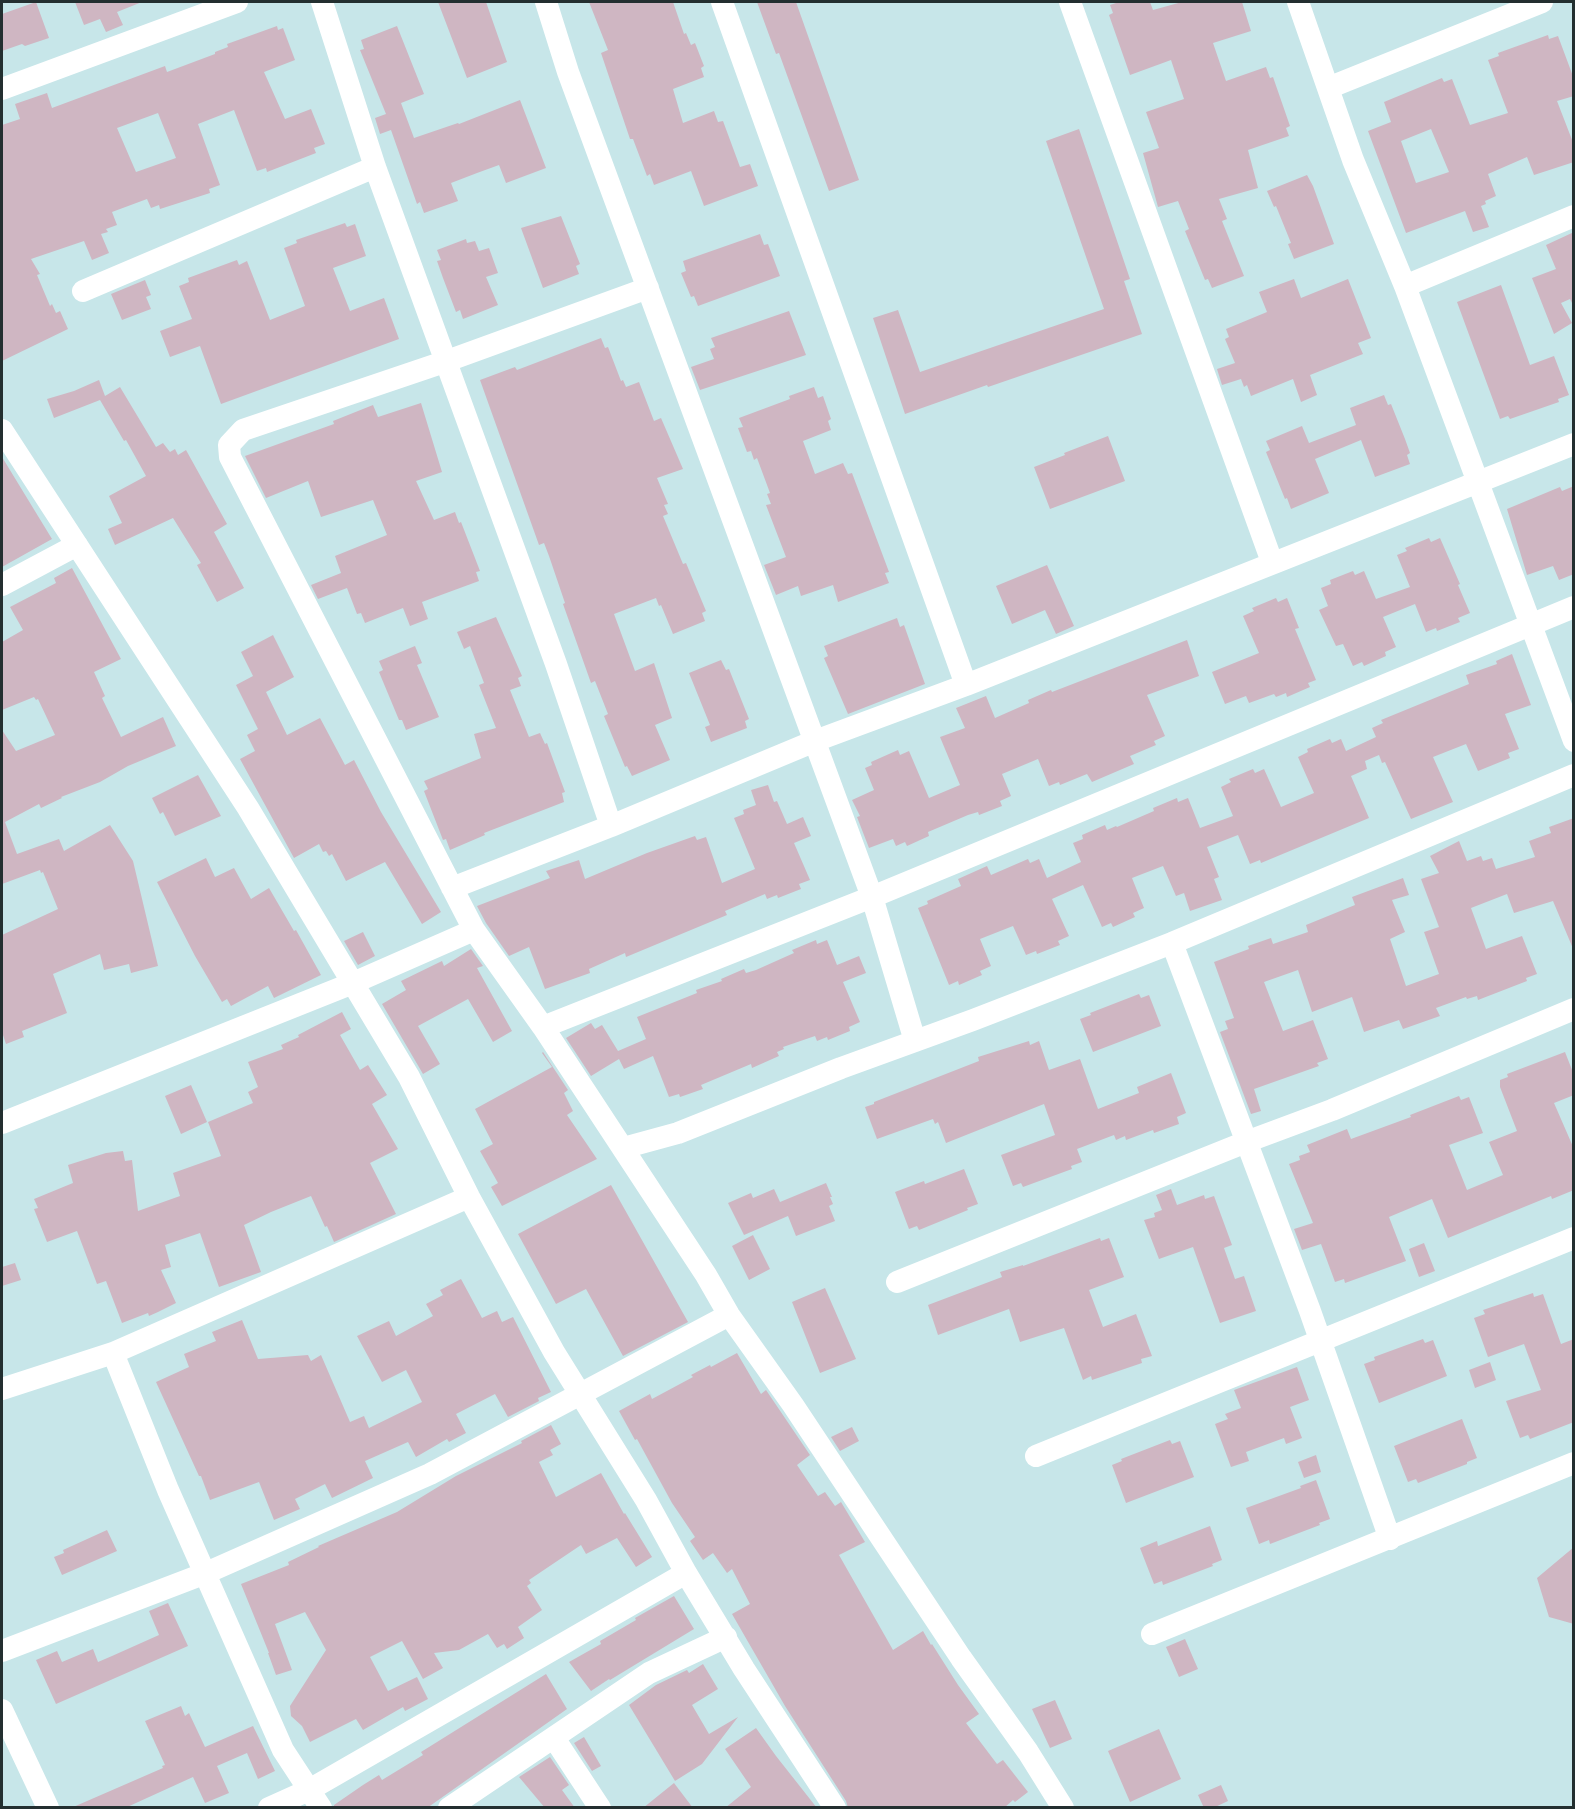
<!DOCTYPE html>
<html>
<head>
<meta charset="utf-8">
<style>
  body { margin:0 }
  #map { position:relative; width:1575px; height:1809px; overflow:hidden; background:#c7e6e9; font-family:Signika,sans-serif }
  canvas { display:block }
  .frame { position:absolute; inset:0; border:3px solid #232f30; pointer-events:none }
</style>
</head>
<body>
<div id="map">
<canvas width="1575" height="1809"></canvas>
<div class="frame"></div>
</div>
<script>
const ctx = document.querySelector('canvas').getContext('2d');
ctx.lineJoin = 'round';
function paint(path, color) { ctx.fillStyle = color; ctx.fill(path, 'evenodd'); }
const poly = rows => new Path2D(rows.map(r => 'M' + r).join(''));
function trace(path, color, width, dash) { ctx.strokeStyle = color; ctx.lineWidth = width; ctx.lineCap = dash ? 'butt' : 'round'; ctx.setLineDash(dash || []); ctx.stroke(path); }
paint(poly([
  [36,2,49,38,25,46,22,44,2,51,2,14],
  [75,2,142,2,117,12,123,25,106,32,100,19,84,25],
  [438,2,486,2,507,62,467,78],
  [589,2,673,2,684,34,686,33,691,45,695,43,704,66,701,68,704,77,673,89,683,123,714,111,718,122,723,121,740,167,750,164,758,186,704,206,691,171,654,185,650,174,647,176,633,139,630,139,601,53,608,50],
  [757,2,796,2,859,180,829,191,779,53,776,54],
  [1119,2,1150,2,1153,10,1182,2,1242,2,1251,31,1213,43,1226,81,1266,67,1270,78,1273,77,1290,126,1286,128,1289,136,1248,150,1258,188,1219,199,1227,219,1222,221,1244,276,1212,288,1208,279,1205,280,1185,231,1189,229,1178,201,1158,207,1143,153,1159,148,1146,112,1184,99,1171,60,1130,75,1109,15,1113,13,1110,5],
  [277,26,278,30,283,28,295,60,264,72,285,119,311,109,325,144,314,148,316,153,267,172,266,168,257,171,234,110,198,124,220,185,209,189,210,193,160,209,159,205,151,208,147,199,112,212,117,225,106,229,108,232,101,234,109,253,92,260,84,241,31,259,40,274,37,275,50,306,52,304,56,313,60,311,68,329,2,361,2,125,20,119,15,104,47,93,52,108,165,66,167,72,215,54,215,52,228,47,227,44],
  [158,113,176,158,136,172,117,128],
  [397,26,424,94,401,103,414,138,458,123,459,124,520,100,546,168,506,183,499,165,477,173,451,183,458,201,424,213,420,202,417,204,391,130,380,134,375,118,386,114,360,50,364,49,361,40],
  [1548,35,1549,39,1558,36,1574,79,1574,96,1557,101,1574,145,1574,162,1534,175,1527,157,1488,174,1496,196,1485,201,1486,204,1481,206,1489,227,1473,232,1465,211,1406,233,1368,131,1391,122,1384,102,1442,78,1444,82,1452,79,1470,125,1508,113,1488,60,1499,56,1498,53],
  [1431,129,1449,172,1416,183,1401,141],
  [1079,129,1130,279,1124,281,1142,334,988,387,987,385,905,414,873,318,898,310,920,372,1104,309,1046,141],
  [1307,175,1313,186,1334,244,1294,259,1288,244,1291,243,1276,206,1274,207,1267,191],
  [561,216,580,264,576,266,579,274,543,288,521,228],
  [345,223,347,227,355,224,366,256,333,268,350,311,384,298,399,339,221,404,200,346,170,357,160,331,192,319,179,286,189,282,188,278,237,260,239,265,247,261,270,320,305,306,284,248,297,243,296,240],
  [1574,232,1574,307,1570,299,1561,303,1572,323,1554,334,1532,278,1556,269,1546,245],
  [760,234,764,245,768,244,780,276,698,306,694,296,691,297,681,273,686,271,683,261],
  [466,239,467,243,475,241,479,251,489,248,498,273,486,277,498,305,463,319,460,310,456,312,443,278,437,261,441,260,437,250],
  [1294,279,1301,298,1348,279,1371,338,1358,343,1363,354,1310,375,1317,395,1301,402,1293,379,1251,396,1247,385,1244,387,1241,379,1222,385,1217,369,1235,363,1225,339,1229,337,1226,329,1267,312,1259,292],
  [145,280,151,295,146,297,151,309,122,320,111,294],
  [1501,285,1530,365,1554,356,1569,395,1558,399,1559,402,1510,419,1508,416,1500,419,1457,302],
  [789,311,806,355,700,390,691,367,714,359,710,349,715,347,711,338],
  [601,338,605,348,608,347,621,381,623,380,626,387,639,382,654,421,661,418,683,469,657,478,668,504,664,505,668,514,663,516,683,564,686,563,706,611,702,613,705,621,673,634,661,605,659,606,656,598,614,614,635,671,654,663,672,718,655,725,670,760,632,776,627,766,625,767,604,716,608,714,595,681,591,683,563,604,565,603,549,556,544,543,539,545,480,380,515,367,517,370],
  [99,380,105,396,120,387,156,447,163,443,170,452,175,449,178,455,186,450,227,524,214,532,244,588,217,602,197,565,201,563,173,518,115,545,108,529,122,523,109,496,146,476,126,440,124,441,100,400,54,418,47,399,74,391],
  [814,387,818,398,823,396,831,419,828,421,831,430,803,441,815,474,843,463,848,474,852,473,889,572,885,573,889,583,838,602,833,585,801,596,798,586,776,595,764,565,786,557,766,505,771,504,767,494,770,493,757,458,754,460,751,451,747,452,738,428,743,427,739,418,790,399,789,396],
  [1384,395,1388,405,1391,404,1405,439,1410,453,1407,455,1410,464,1375,477,1361,440,1315,459,1329,493,1291,509,1287,498,1285,499,1266,452,1270,450,1266,441,1302,426,1309,443,1356,425,1350,408],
  [421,403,442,472,416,481,434,520,455,512,459,523,461,522,480,571,476,572,479,581,422,602,428,619,410,626,403,608,365,623,361,613,357,614,347,588,318,599,311,585,341,573,335,556,387,535,373,500,321,517,308,481,266,498,245,456,334,424,333,421,373,405,378,417],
  [1108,436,1125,481,1050,509,1034,467,1065,455,1064,453],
  [2,457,52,539,2,567],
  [1574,486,1574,574,1559,580,1553,566,1527,575,1507,509,1560,487,1562,491],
  [1429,538,1431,542,1440,538,1460,584,1458,585,1470,613,1458,618,1460,622,1437,631,1436,628,1426,632,1415,604,1383,617,1396,647,1385,652,1386,656,1364,666,1362,662,1353,666,1343,644,1336,646,1319,610,1328,606,1321,588,1331,584,1330,580,1353,571,1355,575,1364,571,1376,599,1410,587,1397,555,1407,551,1405,548],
  [1047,565,1074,626,1056,634,1045,610,1012,624,996,586],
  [72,568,121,659,94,672,105,696,102,698,121,737,163,717,176,746,128,766,100,782,61,797,62,798,41,808,39,804,5,822,17,854,59,839,64,851,110,825,133,861,158,966,131,973,129,964,104,970,100,954,53,974,67,1013,22,1031,24,1037,6,1044,2,1032,2,935,58,909,43,872,41,873,40,870,2,884,2,730,16,751,55,735,38,699,36,700,34,697,2,710,2,642,23,630,10,607,56,583,54,578],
  [1276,598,1278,602,1287,598,1299,628,1295,629,1316,680,1308,683,1310,687,1287,697,1286,693,1276,697,1274,694,1249,703,1246,696,1225,704,1212,672,1259,653,1243,616,1254,611,1252,608],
  [496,617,522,676,518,678,521,686,510,690,529,737,540,733,545,744,547,743,565,792,562,793,564,802,484,833,485,835,450,850,446,839,443,840,424,791,428,789,424,781,481,758,474,734,496,728,479,685,484,683,470,646,464,649,457,632],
  [897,618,900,627,904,625,925,684,848,714,824,658,828,656,824,646],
  [273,635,294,677,266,692,287,735,320,718,345,765,354,760,381,812,441,912,422,924,385,862,346,881,332,854,329,856,326,851,323,852,319,844,294,858,240,759,255,751,247,735,258,729,236,685,253,676,241,652],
  [1187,640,1199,676,1147,695,1165,736,1154,741,1156,745,1130,756,1134,764,1092,782,1087,774,1060,785,1059,782,1049,786,1038,759,1002,774,1011,796,1000,801,1002,806,979,815,978,812,968,815,928,832,929,836,907,846,905,842,896,846,893,839,869,848,857,817,860,816,852,800,874,790,865,768,872,765,871,762,898,750,900,755,909,751,929,798,960,785,940,737,965,728,956,708,986,696,995,718,1029,703,1028,700,1051,690,1052,692],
  [415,646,422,663,417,665,439,717,406,730,402,720,399,720,379,672,383,670,379,661],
  [1512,654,1531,705,1505,714,1519,749,1508,753,1510,758,1478,771,1466,744,1433,757,1453,802,1411,819,1385,762,1382,763,1379,755,1365,761,1367,769,1351,776,1369,818,1261,863,1260,860,1250,864,1238,835,1207,847,1219,877,1214,879,1222,900,1190,911,1184,893,1176,896,1163,866,1132,878,1144,908,1133,913,1135,917,1113,927,1111,923,1102,927,1083,885,1052,899,1069,936,1058,941,1060,945,1037,954,1036,951,1026,955,1013,926,980,939,991,966,980,971,982,975,959,985,958,981,949,985,918,908,928,904,927,901,961,886,958,879,987,866,991,875,1028,859,1030,863,1039,859,1047,878,1081,862,1073,843,1083,839,1082,835,1105,825,1107,830,1116,826,1117,827,1154,811,1153,808,1177,798,1178,802,1188,798,1200,828,1233,816,1221,787,1231,782,1229,779,1253,769,1255,773,1264,769,1281,807,1314,793,1298,757,1308,752,1307,749,1330,739,1332,743,1341,739,1346,751,1376,737,1372,728,1383,723,1381,720,1469,684,1466,675,1497,664,1496,661],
  [721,660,726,670,729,669,749,719,745,721,747,728,711,742,705,727,710,725,689,673],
  [198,775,221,816,175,836,163,812,160,814,152,798],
  [768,785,774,802,777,801,787,824,803,817,811,836,794,843,810,880,799,884,801,889,778,898,777,895,767,899,765,894,725,911,727,915,626,957,625,953,589,969,590,973,545,989,529,947,509,956,486,923,478,908,477,906,550,878,546,871,579,860,585,879,647,853,695,836,697,840,706,837,722,883,755,869,734,818,744,814,743,810,756,805,751,790],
  [1574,818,1574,951,1553,901,1514,913,1507,894,1471,908,1486,949,1522,936,1537,974,1526,978,1527,981,1478,1000,1477,996,1467,999,1466,997,1436,1008,1440,1016,1403,1029,1399,1020,1364,1032,1352,997,1312,1012,1298,970,1264,982,1283,1031,1313,1020,1328,1059,1317,1063,1319,1066,1254,1089,1261,1111,1251,1114,1220,1032,1228,1029,1225,1021,1234,1018,1214,962,1249,949,1248,946,1271,938,1273,944,1308,932,1306,925,1355,905,1352,897,1403,878,1409,895,1392,900,1405,932,1390,939,1406,986,1439,974,1424,932,1439,927,1421,879,1439,873,1430,856,1459,841,1467,861,1481,856,1483,861,1492,858,1496,869,1535,857,1529,841,1551,833,1549,827],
  [206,858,215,877,234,868,251,899,269,888,294,931,296,930,321,975,274,998,268,986,231,1006,227,999,222,1002,195,956,157,882],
  [363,932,375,956,358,965,344,941],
  [816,940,817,944,827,940,837,965,859,956,866,973,843,982,860,1022,849,1027,850,1031,828,1040,827,1037,817,1041,815,1036,783,1047,784,1049,777,1052,779,1056,752,1068,751,1064,701,1085,703,1089,680,1097,679,1094,669,1097,653,1056,624,1069,619,1059,591,1076,566,1038,591,1023,595,1029,602,1025,618,1051,646,1039,637,1017,697,993,696,990,722,981,721,979,744,969,746,973,756,970,794,953,792,950],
  [471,949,483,966,477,968,512,1031,493,1042,468,999,418,1026,440,1064,423,1074,382,1004,406,990,401,981,442,961,444,966],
  [1139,994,1141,998,1149,995,1161,1026,1093,1052,1080,1019,1091,1015,1090,1013],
  [342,1012,351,1029,340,1035,360,1070,368,1065,387,1095,372,1104,398,1149,370,1163,396,1214,334,1242,327,1226,325,1227,311,1196,271,1212,244,1225,261,1272,219,1287,200,1233,165,1245,171,1267,161,1270,176,1303,158,1312,149,1316,148,1313,122,1323,106,1281,97,1284,77,1231,47,1242,34,1209,38,1208,34,1199,73,1183,68,1165,106,1153,123,1151,125,1161,132,1160,138,1211,180,1196,173,1173,221,1156,208,1122,253,1103,248,1092,258,1087,248,1062,283,1049,281,1045,299,1037,298,1035],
  [1029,1041,1030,1045,1039,1041,1049,1070,1080,1059,1098,1109,1139,1093,1137,1087,1171,1073,1186,1113,1177,1117,1179,1124,1154,1133,1153,1130,1126,1140,1125,1136,1116,1140,1114,1135,1077,1149,1082,1162,1071,1166,1072,1169,1023,1187,1021,1183,1013,1186,1001,1155,1055,1135,1044,1104,946,1143,938,1122,935,1124,933,1119,877,1139,865,1107,874,1104,874,1102,979,1061,978,1057],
  [543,1052,568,1090,564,1093,573,1111,567,1115,597,1159,502,1206,491,1187,498,1183,480,1151,493,1144,475,1109,552,1067,542,1053],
  [1565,1052,1574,1075,1574,1095,1554,1103,1574,1149,1574,1190,1552,1199,1551,1196,1448,1238,1432,1199,1389,1217,1406,1261,1345,1283,1344,1279,1335,1282,1321,1244,1302,1250,1294,1229,1313,1223,1289,1164,1300,1160,1299,1156,1310,1152,1307,1145,1347,1129,1351,1139,1411,1117,1410,1115,1459,1096,1461,1100,1469,1097,1483,1133,1449,1145,1467,1190,1503,1175,1489,1142,1517,1131,1500,1087,1500,1080,1508,1077,1507,1074],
  [191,1085,207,1122,181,1134,165,1096],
  [964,1169,978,1204,967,1208,968,1210,919,1230,917,1226,909,1229,895,1192,924,1181,925,1184],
  [826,1183,832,1197,830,1197,833,1204,829,1206,835,1221,796,1236,788,1216,744,1235,728,1203,751,1193,753,1198,774,1189,780,1202],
  [611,1185,688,1322,623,1356,586,1289,556,1304,518,1234],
  [1171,1189,1177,1205,1204,1195,1205,1199,1214,1196,1232,1245,1224,1248,1235,1279,1244,1276,1256,1311,1220,1323,1193,1247,1159,1259,1144,1220,1155,1217,1154,1213,1162,1210,1156,1195],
  [753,1235,770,1269,749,1280,732,1246],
  [1100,1238,1101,1241,1109,1238,1124,1277,1089,1290,1103,1327,1136,1314,1152,1356,1141,1359,1142,1363,1092,1380,1091,1376,1083,1380,1064,1328,1020,1342,1009,1309,938,1335,928,1305,1002,1277,1000,1272,1023,1265,1023,1266],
  [1424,1243,1435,1271,1419,1277,1409,1249],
  [15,1263,21,1280,2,1286,2,1267],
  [461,1279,482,1318,497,1311,502,1322,513,1317,551,1392,538,1398,539,1401,508,1417,495,1394,456,1414,466,1433,449,1442,447,1439,416,1457,408,1442,365,1461,373,1478,332,1498,325,1484,295,1499,300,1509,274,1520,259,1482,210,1500,201,1476,199,1476,156,1382,189,1367,184,1354,216,1341,212,1332,242,1320,258,1359,308,1355,311,1361,321,1355,350,1422,364,1416,369,1428,422,1402,406,1370,382,1382,357,1336,389,1321,396,1336,433,1316,426,1304,443,1295,440,1290],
  [825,1288,856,1359,820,1373,792,1302],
  [1533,1293,1534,1297,1543,1294,1561,1344,1574,1339,1574,1422,1530,1439,1528,1435,1520,1438,1506,1401,1541,1390,1524,1344,1488,1357,1474,1318,1485,1314,1483,1310],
  [1423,1339,1425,1343,1433,1340,1447,1376,1379,1403,1364,1364,1375,1360,1374,1357],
  [737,1353,761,1394,766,1390,810,1455,797,1465,818,1496,825,1492,835,1506,841,1502,865,1542,839,1555,893,1650,923,1631,931,1645,932,1644,958,1685,979,1714,966,1723,997,1764,1003,1760,1028,1792,1015,1802,1013,1800,1004,1808,848,1808,846,1801,785,1706,732,1614,750,1604,732,1569,727,1573,713,1553,703,1560,690,1541,695,1537,672,1503,637,1439,635,1440,619,1411,650,1394,652,1399,693,1377,691,1375,710,1365,711,1367],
  [1490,1362,1496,1380,1475,1388,1469,1370],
  [1297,1367,1309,1400,1290,1407,1302,1438,1286,1444,1284,1438,1246,1452,1249,1461,1231,1467,1215,1424,1228,1419,1225,1414,1241,1408,1234,1390],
  [1462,1419,1477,1458,1467,1462,1467,1464,1418,1483,1416,1479,1408,1482,1394,1446],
  [551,1425,561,1444,550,1450,553,1455,539,1462,556,1497,601,1473,624,1514,625,1513,652,1557,636,1567,617,1538,586,1554,581,1545,529,1580,531,1583,527,1586,542,1610,518,1627,524,1638,507,1649,504,1644,497,1648,488,1634,459,1650,434,1653,443,1668,423,1679,402,1641,370,1657,388,1691,417,1677,428,1699,405,1711,403,1707,363,1730,356,1719,310,1742,302,1726,291,1716,290,1706,326,1650,305,1612,275,1624,292,1670,276,1675,268,1653,269,1653,241,1584,289,1565,288,1562,319,1547,318,1546,397,1512,456,1476,522,1443,521,1441],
  [852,1427,859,1441,840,1451,831,1437],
  [1170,1440,1172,1444,1180,1441,1194,1477,1126,1503,1112,1465,1122,1461,1121,1459],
  [1316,1455,1321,1472,1304,1478,1298,1462],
  [1316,1480,1330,1519,1319,1523,1320,1525,1270,1544,1269,1540,1259,1544,1246,1508,1301,1488,1300,1486],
  [1210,1526,1222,1560,1212,1564,1213,1566,1163,1585,1162,1581,1154,1584,1140,1548,1157,1541,1158,1546],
  [107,1530,117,1551,62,1575,54,1557,64,1553,63,1550],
  [1574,1547,1574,1624,1549,1617,1537,1578],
  [674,1596,694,1629,610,1680,609,1679,591,1691,569,1662,601,1644,600,1641,636,1620,635,1618],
  [168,1603,188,1646,56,1704,36,1660,57,1651,62,1662,93,1649,98,1662,112,1656,159,1635,149,1611],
  [1185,1639,1198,1669,1179,1677,1166,1647],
  [703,1664,718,1689,692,1705,709,1734,738,1717,702,1764,675,1781,629,1705,656,1685,687,1670,689,1673],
  [546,1674,567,1709,427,1808,334,1808,334,1805,363,1785,379,1775,382,1780,423,1755,421,1752],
  [1055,1700,1072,1739,1050,1748,1032,1709],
  [181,1706,185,1716,189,1713,205,1747,253,1726,275,1771,258,1779,247,1753,217,1766,229,1793,205,1803,193,1777,125,1808,71,1808,163,1768,162,1766,165,1765,145,1721],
  [756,1728,776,1756,817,1808,725,1808,751,1787,725,1749],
  [1159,1729,1181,1779,1130,1802,1108,1751],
  [584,1737,601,1766,592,1771,574,1743],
  [550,1757,569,1785,562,1790,575,1808,545,1808,519,1777],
  [674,1783,693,1808,643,1808],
  [1221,1785,1228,1801,1213,1808,1204,1808,1198,1795]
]), '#cfb6c2');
trace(poly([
  [322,2,375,167,556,664,611,826],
  [546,2,568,72,872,897,915,1041],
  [722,2,966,685],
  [1070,2,1272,562],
  [1298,2,1353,160,1405,286,1574,741],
  [1328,88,1542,2],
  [2,89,237,2],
  [1405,286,1574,216],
  [648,288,447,361,243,430,229,445,230,457,474,930,543,1027,706,1275,729,1315,793,1405,961,1658,1028,1752,1063,1808],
  [83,291,375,167],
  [2,430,248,808,409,1077,469,1197,554,1352,646,1500,686,1573,744,1669,835,1808],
  [2,585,77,545],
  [452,888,611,826,815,741,966,685,1574,444],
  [1172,943,1310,1311,1390,1539],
  [543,1027,872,897,1574,607],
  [2,1123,353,983,474,930],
  [623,1148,678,1133,841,1068,973,1020,1172,943,1574,775],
  [897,1282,1246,1142,1332,1110,1574,1009],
  [113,1353,168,1490,283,1750,321,1808],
  [2,1389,113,1353,469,1197],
  [1036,1456,1574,1238],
  [1152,1634,1574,1463],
  [2,1651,206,1573,430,1474,729,1315],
  [2,1710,48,1808],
  [554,1738,600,1808],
  [269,1808,309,1790,686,1573],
  [449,1808,649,1673,726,1637]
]), '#fff', 22);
</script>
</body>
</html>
